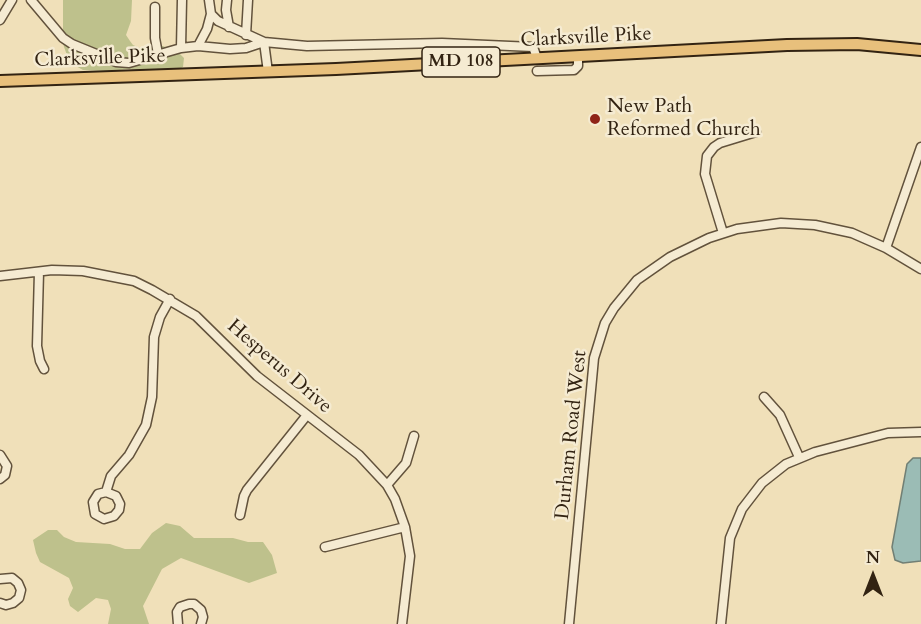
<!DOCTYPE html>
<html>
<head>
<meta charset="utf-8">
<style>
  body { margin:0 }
  #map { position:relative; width:921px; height:624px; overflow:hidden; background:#f0e0b9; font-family:Cardo,serif }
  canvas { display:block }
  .north { position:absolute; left:843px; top:546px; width:60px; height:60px; -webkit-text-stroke:4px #f5ebd2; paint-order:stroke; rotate:0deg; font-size:16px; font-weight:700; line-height:24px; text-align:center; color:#322312 }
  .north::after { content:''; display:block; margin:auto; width:21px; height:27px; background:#322312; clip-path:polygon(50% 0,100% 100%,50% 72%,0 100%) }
</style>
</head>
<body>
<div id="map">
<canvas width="921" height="624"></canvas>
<div class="north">N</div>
</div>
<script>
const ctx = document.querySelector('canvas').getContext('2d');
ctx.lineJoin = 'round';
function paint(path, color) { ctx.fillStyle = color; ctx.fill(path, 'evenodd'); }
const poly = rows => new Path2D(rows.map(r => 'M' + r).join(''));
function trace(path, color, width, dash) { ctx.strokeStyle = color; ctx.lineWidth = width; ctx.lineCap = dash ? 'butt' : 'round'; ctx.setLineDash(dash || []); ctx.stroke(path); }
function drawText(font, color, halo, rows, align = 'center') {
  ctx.font = font + ' Cardo,serif'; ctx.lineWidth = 5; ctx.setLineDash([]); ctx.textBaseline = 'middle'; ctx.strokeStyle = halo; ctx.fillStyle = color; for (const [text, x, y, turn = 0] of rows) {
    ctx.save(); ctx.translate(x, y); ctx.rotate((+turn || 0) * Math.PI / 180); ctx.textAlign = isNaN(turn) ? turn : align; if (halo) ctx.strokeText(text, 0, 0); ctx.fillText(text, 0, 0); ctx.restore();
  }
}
paint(poly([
  [63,0,132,0,131,21,126,35,130,41,133,45,140,48,163,46,179,53,184,58,183,67,179,69,154,72,128,69,111,71,83,70,74,65,68,58,63,44],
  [166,523,180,526,194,538,233,538,248,542,263,542,272,555,277,573,249,583,181,558,162,569,143,606,149,624,108,624,111,609,108,600,96,598,78,612,70,606,68,599,73,588,69,578,40,562,36,553,33,540,48,530,57,530,64,537,76,542,110,544,125,549,140,549,152,533]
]), '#bec18c');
const water = poly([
  [913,458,921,458,921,561,903,563,895,560,892,547,907,464,913,458]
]);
paint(water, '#9bbcb5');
trace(water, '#717f74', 1.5);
const minor = poly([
  [31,0,63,38,72,44,116,62,129,63,181,48,198,46,230,49,246,48,264,42,268,72],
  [209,0,211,14,218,21,264,42,307,46,442,43,533,47,537,58],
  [227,0,226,10,229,27],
  [155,7,155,38,158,54],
  [0,20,12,0],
  [246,35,248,0],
  [198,46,207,29,211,14],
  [181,48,182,0],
  [537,71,574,70,578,66,578,56],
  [723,233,705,174,707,156,714,147,720,143,756,132],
  [886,248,921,147],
  [39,272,37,346,40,361,44,369],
  [0,276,52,270,83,271,134,281,152,290,196,316,257,376,359,455,387,485,395,499,405,527,410,556,402,624],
  [764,397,780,415,799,457],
  [0,455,7,466,5,475,0,479],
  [387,485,406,463,414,436],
  [106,492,116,496,120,504,119,510,114,516,104,519,95,514,93,502,98,494,106,492,111,476,129,455,146,425,152,397,154,337,160,317,170,299],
  [240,515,244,496,247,490,307,415],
  [325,547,405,527],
  [0,579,12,578,18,583,21,590,19,598,13,603,6,605,0,603],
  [178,624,177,612,180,607,189,604,194,604,201,610,203,617,201,624],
  [569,624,594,358,605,323,614,308,637,280,670,257,709,238,737,229,781,223,815,225,852,233,886,248,921,269],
  [721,624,730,538,742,509,762,483,786,464,815,452,888,433,921,432]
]);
const major = poly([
  [0,81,336,69,787,45,857,44,921,50]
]);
trace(minor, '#62523c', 11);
trace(major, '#322312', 14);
trace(minor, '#f5ebd2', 8);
trace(major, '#e8c07c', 10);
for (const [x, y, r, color] of [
  [595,119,6,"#8f2418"]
]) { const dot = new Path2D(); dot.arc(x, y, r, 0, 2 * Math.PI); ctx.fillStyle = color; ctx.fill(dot); trace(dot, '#f5ebd2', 2); }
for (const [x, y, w] of [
  [461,62,78]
]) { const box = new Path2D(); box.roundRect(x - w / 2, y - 15, w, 30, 4.5); ctx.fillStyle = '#f5ebd2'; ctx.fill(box); trace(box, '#322312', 1.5); }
drawText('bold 18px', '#322312', null, [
  ["MD 108",461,62]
]);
drawText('20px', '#322312', '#f5ebd2', [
  ["Clarksville Pike",586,38,-3],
  ["Clarksville Pike",100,59,-2],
  ["Hesperus Drive",279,367,41],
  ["Durham Road West",572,435,-84]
]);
drawText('20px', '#322312', '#f5ebd2', [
  ["New Path",607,107],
  ["Reformed Church",607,130]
], 'left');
</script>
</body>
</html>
